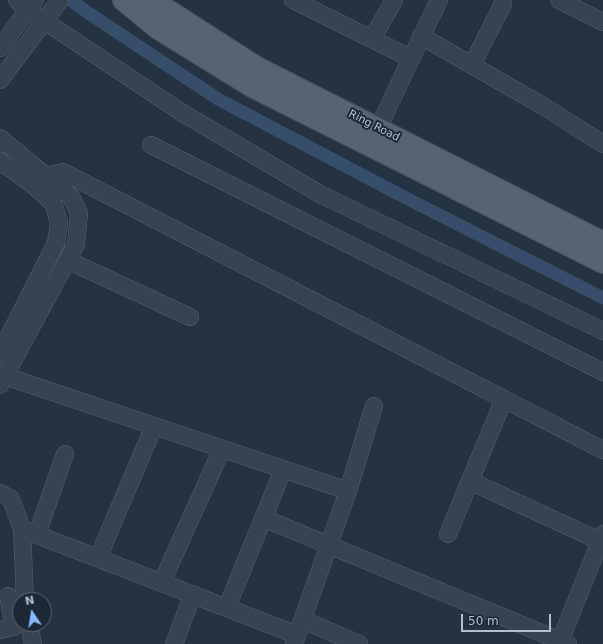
<!DOCTYPE html>
<html>
<head>
<meta charset="utf-8">
<style>
  body { margin:0 }
  #map { position:relative; width:603px; height:644px; overflow:hidden; background:#243242; font-family:"DejaVu Sans",sans-serif }
  canvas { display:block }
  .north { position:absolute; left:12px; top:592px; width:40px; height:40px; box-sizing:border-box; background:#1d2836; border:1px solid #5a6472; border-radius:50%; rotate:348deg; font-size:11px; font-weight:700; line-height:16px; text-align:center; color:#b5becc }
  .north::after { content:''; display:block; margin:auto; width:14px; height:18px; background:#87baff; clip-path:polygon(50% 0,100% 100%,50% 72%,0 100%) }
  .scale { position:absolute; left:461px; top:614px; width:90px; height:18px; box-sizing:border-box; border:2px solid #b5becc; border-top:0; padding-left:5px; font-size:12px; line-height:14px; white-space:nowrap; color:#b5becc; -webkit-text-stroke:3px #1d2836; paint-order:stroke }
</style>
</head>
<body>
<div id="map">
<canvas width="603" height="644"></canvas>
<div class="north">N</div>
<div class="scale">50 m</div>
</div>
<script>
const ctx = document.querySelector('canvas').getContext('2d');
ctx.lineJoin = 'round';
const poly = rows => new Path2D(rows.map(r => 'M' + r).join(''));
function trace(path, color, width, dash) { ctx.strokeStyle = color; ctx.lineWidth = width; ctx.lineCap = dash ? 'butt' : 'round'; ctx.setLineDash(dash || []); ctx.stroke(path); }
function drawText(font, color, halo, rows, align = 'center') {
  ctx.font = font + ' "DejaVu Sans",sans-serif'; ctx.lineWidth = 4; ctx.setLineDash([]); ctx.textBaseline = 'middle'; ctx.strokeStyle = halo; ctx.fillStyle = color; for (const [text, x, y, turn = 0] of rows) {
    ctx.save(); ctx.translate(x, y); ctx.rotate((+turn || 0) * Math.PI / 180); ctx.textAlign = isNaN(turn) ? turn : align; if (halo) ctx.strokeText(text, 0, 0); ctx.fillText(text, 0, 0); ctx.restore();
  }
}
trace(poly([
  [71,0,84,10,218,99,404,197,603,298]
]), '#364e6a', 13);
const minor = poly([
  [17,0,28,10,181,112,320,194,603,331],
  [293,0,410,58],
  [559,0,603,22],
  [421,36,543,106,603,144],
  [372,39,394,0],
  [0,48,35,0],
  [472,65,503,4],
  [0,80,60,0],
  [0,138,71,197,79,213,76,244,0,385],
  [373,139,439,0],
  [151,145,603,372],
  [0,161,33,185,53,203,59,222,56,243,0,354],
  [33,185,46,176,63,172,603,450],
  [67,260,190,317],
  [5,376,348,491],
  [470,481,600,541],
  [0,493,11,499,22,529,25,600],
  [263,518,568,644],
  [22,529,297,635],
  [37,534,65,454],
  [448,534,504,399],
  [98,558,154,426],
  [162,582,222,449],
  [227,607,283,470],
  [303,620,359,644],
  [29,624,33,644],
  [0,630,14,627,8,596],
  [174,644,193,594],
  [294,644,348,491,374,406],
  [559,644,603,534]
]);
const major = poly([
  [124,0,158,28,252,86,603,262],
  [151,0,257,68,603,243]
]);
trace(minor, '#56616f', 18);
trace(major, '#454f5d', 24);
trace(minor, '#384351', 17);
trace(major, '#566371', 22);
drawText('11px', '#b5becc', '#1d2836', [
  ["Ring Road",374,126,27]
]);
</script>
</body>
</html>
